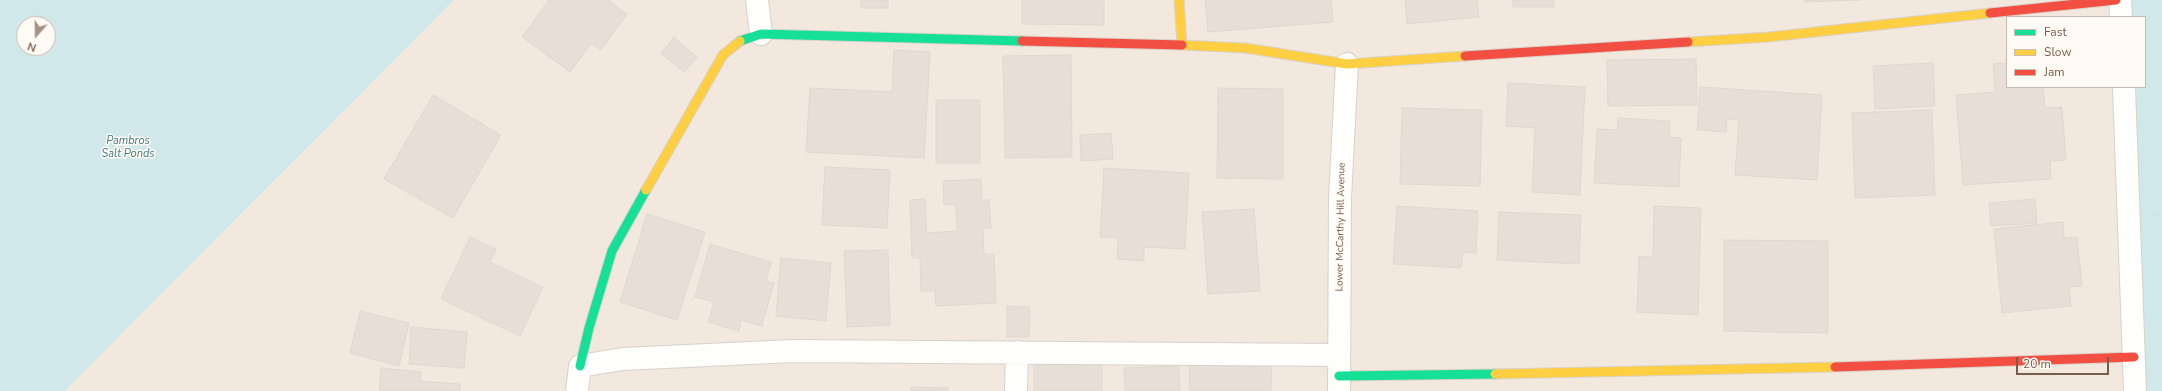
<!DOCTYPE html>
<html>
<head>
<meta charset="utf-8">
<style>
  body { margin:0 }
  #map { position:relative; width:2162px; height:391px; overflow:hidden; background:#f9f5f0; font-family:"Nunito Sans",sans-serif }
  canvas { display:block }
  .legend { position:absolute; left:2006px; top:16px; width:140px; height:72px; box-sizing:border-box; background:#fffaf3; border:1px solid #cabbb1; margin:0; padding:5px 7px; list-style:none; font-size:12px; color:#7a5c4d }
  .legend li { display:flex; align-items:center; gap:8px; height:20px }
  .legend b { width:20px; border:1px solid #cabbb1 }
  .north { position:absolute; left:16px; top:16px; width:40px; height:40px; box-sizing:border-box; background:#fffaf3; border:1px solid #cabbb1; border-radius:50%; rotate:200deg; font-size:11px; font-weight:700; line-height:16px; text-align:center; color:#7a5c4d }
  .north::after { content:''; display:block; margin:auto; width:14px; height:18px; background:#a69286; clip-path:polygon(50% 0,100% 100%,50% 72%,0 100%) }
  .scale { position:absolute; left:2016px; top:357px; width:93px; height:18px; box-sizing:border-box; border:2px solid #7a5c4d; border-top:0; padding-left:5px; font-size:12px; line-height:14px; white-space:nowrap; color:#7a5c4d; -webkit-text-stroke:3px #fffaf3; paint-order:stroke }
</style>
</head>
<body>
<div id="map">
<canvas width="2162" height="391"></canvas>
<ul class="legend">
<li><b style="height:5px;background:#16e098"></b>Fast</li>
<li><b style="height:5px;background:#ffcf43"></b>Slow</li>
<li><b style="height:5px;background:#f24e42"></b>Jam</li>
</ul>
<div class="north">N</div>
<div class="scale">20 m</div>
</div>
<script>
const ctx = document.querySelector('canvas').getContext('2d');
ctx.lineJoin = 'round';
function paint(path, color) { ctx.fillStyle = color; ctx.fill(path, 'evenodd'); }
const poly = rows => new Path2D(rows.map(r => 'M' + r).join(''));
function trace(path, color, width, dash) { ctx.strokeStyle = color; ctx.lineWidth = width; ctx.lineCap = dash ? 'butt' : 'round'; ctx.setLineDash(dash || []); ctx.stroke(path); }
function drawText(font, color, halo, rows, align = 'center') {
  ctx.font = font + ' "Nunito Sans",sans-serif'; ctx.lineWidth = 3; ctx.setLineDash([]); ctx.textBaseline = 'middle'; ctx.strokeStyle = halo; ctx.fillStyle = color; for (const [text, x, y, turn = 0] of rows) {
    ctx.save(); ctx.translate(x, y); ctx.rotate((+turn || 0) * Math.PI / 180); ctx.textAlign = isNaN(turn) ? turn : align; if (halo) ctx.strokeText(text, 0, 0); ctx.fillText(text, 0, 0); ctx.restore();
  }
}
paint(poly([
  [454,0,2121,0,2122,17,2007,17,2007,87,2126,87,2143,391,65,391]
]), '#f2e8de');
paint(poly([
  [0,0,454,0,65,391,0,391],
  [24,24,48,24,48,48,24,48],
  [2121,0,2162,0,2162,391,2143,391,2126,87,2145,87,2145,17,2122,17]
]), '#d0e8ea');
const building = poly([
  [549,0,608,0,627,14,601,50,591,43,570,72,522,37,549,0],
  [861,0,888,0,888,8,861,8,861,0],
  [1022,0,1104,0,1104,25,1022,24,1022,0],
  [1205,0,1331,0,1333,22,1208,32,1205,0],
  [1405,0,1477,0,1479,17,1407,24,1405,0],
  [1513,0,1554,0,1554,7,1513,7,1513,0],
  [1805,0,1861,0,1805,2,1805,0],
  [674,37,697,57,684,72,661,53,674,37],
  [894,50,930,52,924,158,806,152,810,88,892,92,894,50],
  [1071,55,1072,157,1005,158,1003,56,1071,55],
  [1696,59,1697,105,1608,106,1607,60,1696,59],
  [1933,63,1935,106,1875,109,1873,66,1933,63],
  [2007,63,2007,87,2043,87,2045,108,2062,107,2066,160,2050,161,2051,179,1963,185,1956,95,1995,92,1993,64,2007,63],
  [1508,83,1585,87,1580,195,1532,192,1535,128,1506,126,1508,83],
  [1700,87,1822,95,1817,180,1735,175,1739,120,1727,119,1726,132,1697,130,1700,87],
  [1218,88,1283,89,1283,179,1217,178,1218,88],
  [433,95,501,135,453,218,384,179,433,95],
  [936,100,980,100,980,163,936,163,936,100],
  [1402,108,1482,110,1480,186,1400,184,1402,108],
  [1932,110,1935,195,1855,198,1852,113,1932,110],
  [1618,118,1670,121,1669,137,1681,138,1679,187,1594,183,1597,129,1617,130,1618,118],
  [1111,133,1113,159,1081,161,1080,135,1111,133],
  [825,167,890,170,887,228,822,225,825,167],
  [1104,168,1189,173,1185,249,1144,247,1144,261,1117,259,1118,238,1100,237,1104,168],
  [981,179,982,200,989,200,991,228,983,228,984,254,994,254,996,303,936,306,935,291,921,291,920,258,912,258,910,200,925,199,927,233,957,231,956,204,944,205,943,181,981,179],
  [2035,199,2037,223,1991,226,1989,203,2035,199],
  [1397,206,1478,211,1476,253,1463,252,1461,268,1393,264,1397,206],
  [1654,206,1701,208,1698,315,1637,312,1639,256,1653,257,1654,206],
  [1254,209,1260,291,1208,294,1202,212,1254,209],
  [1499,212,1581,215,1579,264,1497,260,1499,212],
  [647,214,705,232,677,320,620,302,647,214],
  [2063,222,2064,238,2077,237,2082,286,2069,287,2071,306,2002,313,1994,229,2063,222],
  [470,237,496,249,490,262,543,287,520,336,441,299,470,237],
  [1724,240,1828,241,1828,333,1724,331,1724,240],
  [710,244,771,262,766,281,774,283,762,326,741,320,739,331,708,322,714,302,695,297,710,244],
  [888,250,890,325,847,327,844,251,888,250],
  [781,258,831,263,826,321,776,316,781,258],
  [1007,306,1030,307,1029,337,1007,337,1007,306],
  [360,311,409,323,399,366,350,353,360,311],
  [411,327,467,332,464,368,409,364,411,327],
  [1190,357,1272,360,1271,391,1189,391,1190,357],
  [1034,364,1102,365,1102,391,1034,391,1034,364],
  [1179,366,1180,391,1125,391,1124,368,1179,366],
  [381,368,421,372,420,381,460,384,460,391,379,391,381,368],
  [911,387,948,388,948,391,911,391,911,387]
]);
paint(building, '#e6ded7');
trace(building, '#e2d8d2', 1);
const street = poly([
  [757,0,761,34],
  [2120,0,2121,17],
  [2124,87,2135,391],
  [577,391,580,366,623,359,793,351,1339,355],
  [1016,391,1017,352],
  [1339,391,1340,198,1347,64]
]);
const fast = poly([
  [740,41,761,34,1022,41],
  [580,366,589,328,612,251,646,190],
  [1339,376,1495,374]
]);
const slow = poly([
  [1179,0,1182,45,1245,48,1347,64,1465,56],
  [1688,42,1769,37,1990,13],
  [646,190,723,55,740,41],
  [1495,374,1835,367]
]);
const jam = poly([
  [1990,13,2116,0],
  [1022,41,1182,45],
  [1465,56,1688,42],
  [1835,367,2134,357]
]);
trace(street, '#d7d1cb', 24);
trace(fast, '#d9d2cb', 11);
trace(slow, '#d9d2cb', 11);
trace(jam, '#d9d2cb', 11);
trace(poly([
  [2155,214,2162,214]
]), '#dcd5d0', 2.5, [1, 3]);
trace(street, '#fefefd', 22);
trace(fast, '#16e098', 9);
trace(slow, '#ffcf43', 9);
trace(jam, '#f24e42', 9);
drawText('10px', '#7a5c4d', '#fffaf3', [
  ["Lower McCarthy Hill Avenue",1341,227,-89]
]);
drawText('italic 11px', '#437c86', '#fffaf3', [
  ["Pambros",128,141],
  ["Salt Ponds",128,154]
]);
</script>
</body>
</html>
